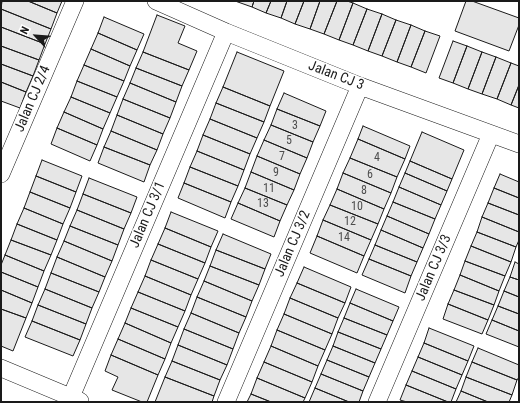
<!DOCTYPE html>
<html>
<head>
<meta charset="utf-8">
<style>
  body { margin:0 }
  #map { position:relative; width:520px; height:403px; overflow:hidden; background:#fff; font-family:"Roboto Condensed",sans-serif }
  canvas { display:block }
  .frame { position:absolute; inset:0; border:2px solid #1a1a1a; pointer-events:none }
  .north { position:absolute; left:16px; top:16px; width:40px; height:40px; -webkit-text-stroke:3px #fff; paint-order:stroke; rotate:296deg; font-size:11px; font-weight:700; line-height:16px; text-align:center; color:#1a1a1a }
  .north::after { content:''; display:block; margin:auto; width:14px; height:18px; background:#1a1a1a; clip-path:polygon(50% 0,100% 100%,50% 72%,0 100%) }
</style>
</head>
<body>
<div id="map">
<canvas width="520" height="403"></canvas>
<div class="frame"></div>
<div class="north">N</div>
</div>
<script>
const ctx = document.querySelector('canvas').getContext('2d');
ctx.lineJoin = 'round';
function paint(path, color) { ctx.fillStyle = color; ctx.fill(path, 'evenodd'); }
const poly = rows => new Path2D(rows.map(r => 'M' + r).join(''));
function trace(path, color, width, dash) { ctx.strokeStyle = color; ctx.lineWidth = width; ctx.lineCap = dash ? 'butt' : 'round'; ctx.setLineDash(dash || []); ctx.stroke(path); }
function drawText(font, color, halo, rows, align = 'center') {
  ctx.font = font + ' "Roboto Condensed",sans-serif'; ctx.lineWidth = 3; ctx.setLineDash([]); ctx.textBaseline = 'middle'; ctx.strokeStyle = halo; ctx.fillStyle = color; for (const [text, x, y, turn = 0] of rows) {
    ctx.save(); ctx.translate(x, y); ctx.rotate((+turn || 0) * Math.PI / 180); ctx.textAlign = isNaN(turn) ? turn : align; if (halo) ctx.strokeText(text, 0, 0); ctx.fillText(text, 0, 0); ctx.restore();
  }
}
const building = poly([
  [2,1,28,1,57,13,51,29,1,9,2,1],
  [28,1,62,1,57,13,28,1],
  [235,1,254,1,252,7,235,1],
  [254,1,271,1,266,13,252,7,254,1],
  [271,1,287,1,281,18,266,13,271,1],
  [287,1,304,1,295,24,281,18,287,1],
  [304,1,320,1,310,29,295,24,304,1],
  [320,1,337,1,324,34,310,29,320,1],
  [337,1,347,1,353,3,339,40,324,34,337,1],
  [466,1,472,1,519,18,519,25,509,51,455,31,466,1],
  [353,3,367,9,353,45,339,40,353,3],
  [1,9,51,29,45,44,1,27,1,9],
  [367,9,382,14,368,51,353,45,367,9],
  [382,14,396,20,382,56,368,51,382,14],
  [157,15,185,26,178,43,197,51,189,70,143,52,157,15],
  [104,17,144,34,137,50,98,33,104,17],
  [396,20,411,25,397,62,382,56,396,20],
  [411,25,425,31,411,67,397,62,411,25],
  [1,27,45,44,39,60,1,46,1,27],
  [425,31,440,36,426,73,411,67,425,31],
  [98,33,137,50,130,66,91,49,98,33],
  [453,41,467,46,453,83,439,78,453,41],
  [1,46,39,60,33,76,1,64,1,46],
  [467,46,482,52,468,89,453,83,467,46],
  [91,49,130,66,124,81,84,65,91,49],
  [143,52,189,70,182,86,136,68,143,52],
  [237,52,284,71,270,106,223,87,237,52],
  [482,52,496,57,482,94,468,89,482,52],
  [496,57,511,63,497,99,482,94,496,57],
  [511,63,519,66,519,85,511,105,497,99,511,63],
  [1,64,33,76,26,92,1,82,1,64],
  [84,65,124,81,117,97,77,81,84,65],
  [136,68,182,86,176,102,130,83,136,68],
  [77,81,117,97,110,113,71,97,77,81],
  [1,82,26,92,20,108,1,101,1,82],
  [130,83,176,102,170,118,123,99,130,83],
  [519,85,519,108,511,105,519,85],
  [223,87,270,106,264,122,216,103,223,87],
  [284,93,326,111,320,126,277,109,284,93],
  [71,97,110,113,103,129,64,112,71,97],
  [123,99,170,118,163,134,117,115,123,99],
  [216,103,264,122,257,138,210,119,216,103],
  [277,109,320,126,313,142,271,125,277,109],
  [64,112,103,129,97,145,57,128,64,112],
  [117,115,163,134,157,150,111,131,117,115],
  [210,119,257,138,250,154,203,135,210,119],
  [271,125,313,142,307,158,264,140,271,125],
  [363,126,410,146,405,159,358,139,363,126],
  [57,128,97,145,90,161,51,144,57,128],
  [111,131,157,150,150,165,104,147,111,131],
  [422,132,464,150,452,179,410,161,422,132],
  [203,135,250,154,244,170,197,151,203,135],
  [358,139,405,159,397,177,350,158,358,139],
  [264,140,307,158,300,174,257,156,264,140],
  [104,147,150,165,144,182,98,163,104,147],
  [197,151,244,170,238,186,190,167,197,151],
  [257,156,300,174,294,190,251,172,257,156],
  [350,158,397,177,391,193,343,173,350,158],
  [42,160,82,176,76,192,36,176,42,160],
  [410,161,452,179,447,191,405,173,410,161],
  [190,167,238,186,231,202,184,183,190,167],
  [251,172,294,190,287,205,245,188,251,172],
  [343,173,391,193,384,209,337,189,343,173],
  [405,173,447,191,441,205,399,187,405,173],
  [500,174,519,182,519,198,494,188,500,174],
  [36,176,76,192,70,208,30,192,36,176],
  [89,178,137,197,131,213,83,194,89,178],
  [184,183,231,202,225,218,178,198,184,183],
  [399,187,441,205,435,219,393,202,399,187],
  [245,188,287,205,280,221,238,203,245,188],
  [494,188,519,198,519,215,488,203,494,188],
  [337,189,384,209,378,224,330,205,337,189],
  [30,192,70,208,63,224,24,208,30,192],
  [83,194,131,213,124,229,77,210,83,194],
  [393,202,435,219,429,234,387,216,393,202],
  [238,203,280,221,274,237,231,219,238,203],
  [488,203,519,215,519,232,482,217,488,203],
  [330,205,378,224,371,240,323,220,330,205],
  [24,208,63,224,57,240,17,224,24,208],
  [77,210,124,229,118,245,70,226,77,210],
  [171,212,218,231,211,247,165,228,171,212],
  [387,216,429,234,423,248,381,230,387,216],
  [482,217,519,232,519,240,516,247,477,232,482,217],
  [323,220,371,240,364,256,317,236,323,220],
  [17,224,57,240,51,255,11,240,17,224],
  [70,226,118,245,112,261,64,241,70,226],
  [165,228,211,247,205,263,158,244,165,228],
  [381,230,423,248,417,262,375,245,381,230],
  [477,232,516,247,511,262,471,246,477,232],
  [223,234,271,254,265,269,216,250,223,234],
  [317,236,364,256,357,273,310,253,317,236],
  [11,240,51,255,44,271,5,255,11,240],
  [64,241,112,261,105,277,57,257,64,241],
  [158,244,205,263,198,279,151,260,158,244],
  [375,245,417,262,411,276,369,259,375,245],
  [471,246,511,262,505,276,465,261,471,246],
  [216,250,265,269,259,285,210,266,216,250],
  [5,255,44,271,38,287,1,272,1,265,5,255],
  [57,257,105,277,99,292,51,273,57,257],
  [369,259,411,276,405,293,362,275,369,259],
  [151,260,198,279,191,295,145,276,151,260],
  [465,261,505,276,499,291,460,275,465,261],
  [515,262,519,264,519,280,510,277,515,262],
  [210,266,259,285,252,301,204,281,210,266],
  [304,267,351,287,345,303,297,283,304,267],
  [1,272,38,287,32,303,1,290,1,272],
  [51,273,99,292,92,308,45,289,51,273],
  [460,275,499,291,494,305,454,290,460,275],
  [145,276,191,295,185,311,138,292,145,276],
  [510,277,519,280,519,297,504,291,510,277],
  [204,281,252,301,246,317,197,297,204,281],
  [297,283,345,303,338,318,290,298,297,283],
  [45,289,92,308,86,324,38,305,45,289],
  [356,289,399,307,393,321,350,303,356,289],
  [1,290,32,303,26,318,1,309,1,290],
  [454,290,494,305,488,320,448,304,454,290],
  [504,291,519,297,519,314,498,306,504,291],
  [138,292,185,311,178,327,131,308,138,292],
  [197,297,246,317,239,333,191,313,197,297],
  [290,298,338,318,332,334,284,314,290,298],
  [350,303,393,321,387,335,344,318,350,303],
  [448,304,488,320,482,334,443,319,448,304],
  [38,305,86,324,80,340,32,321,38,305],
  [498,306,519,314,519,331,492,320,498,306],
  [131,308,178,327,171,343,125,323,131,308],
  [1,309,26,318,13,351,1,346,1,309],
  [191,313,239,333,233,349,184,329,191,313],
  [284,314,332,334,325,350,277,330,284,314],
  [344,318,387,335,381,349,338,332,344,318],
  [492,320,519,331,519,347,486,334,492,320],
  [32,321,80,340,73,356,25,337,32,321],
  [125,323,171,343,165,359,118,339,125,323],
  [429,328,474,346,468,361,424,343,429,328],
  [184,329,233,349,227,365,178,345,184,329],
  [277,330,325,350,318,366,271,346,277,330],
  [338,332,381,349,375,363,333,346,338,332],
  [118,339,165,359,158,375,111,355,118,339],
  [424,343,468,361,462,375,418,357,424,343],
  [178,345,227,365,220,380,172,361,178,345],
  [271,346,318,366,312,382,264,362,271,346],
  [333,346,375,363,369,377,327,360,333,346],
  [478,348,519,365,519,377,517,380,472,362,478,348],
  [111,355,158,375,147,402,142,402,112,390,118,377,105,371,111,355],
  [418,357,462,375,456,389,412,371,418,357],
  [327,360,369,377,363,391,321,374,327,360],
  [172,361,220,380,214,396,165,377,172,361],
  [264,362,312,382,305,398,257,378,264,362],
  [472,362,517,380,512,395,466,377,472,362],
  [412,371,456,389,451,402,448,402,406,385,412,371],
  [321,374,363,391,359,402,349,402,315,388,321,374],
  [165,377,214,396,212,402,155,402,165,377],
  [466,377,512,395,509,402,488,402,461,391,466,377],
  [257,378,305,398,303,402,271,402,251,394,257,378],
  [406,385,448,402,407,402,400,400,406,385],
  [315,388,349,402,309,402,315,388],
  [461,391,488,402,456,402,461,391],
  [251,394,271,402,247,402,251,394]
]);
paint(building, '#e6e6e6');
trace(building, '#1a1a1a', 1);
const minor = poly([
  [156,1,226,32,360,86,519,144],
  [1,174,75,1],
  [1,368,80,401],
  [71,397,226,32],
  [226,402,360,86],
  [377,402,491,134]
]);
trace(minor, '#1a1a1a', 18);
trace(minor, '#fff', 17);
drawText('12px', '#4d4d4d', null, [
  ["3",295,126],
  ["5",289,141],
  ["7",282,157],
  ["4",377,158],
  ["9",276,173],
  ["6",370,175],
  ["11",269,189],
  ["8",364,191],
  ["13",263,204],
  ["10",357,207],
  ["12",350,222],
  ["14",344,238]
]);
drawText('14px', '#1a1a1a', '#fff', [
  ["Jalan CJ 3",336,76,21],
  ["Jalan CJ 2/4",33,99,-67],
  ["Jalan CJ 3/1",148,215,-67],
  ["Jalan CJ 3/2",293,244,-67],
  ["Jalan CJ 3/3",434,268,-67]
]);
</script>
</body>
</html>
